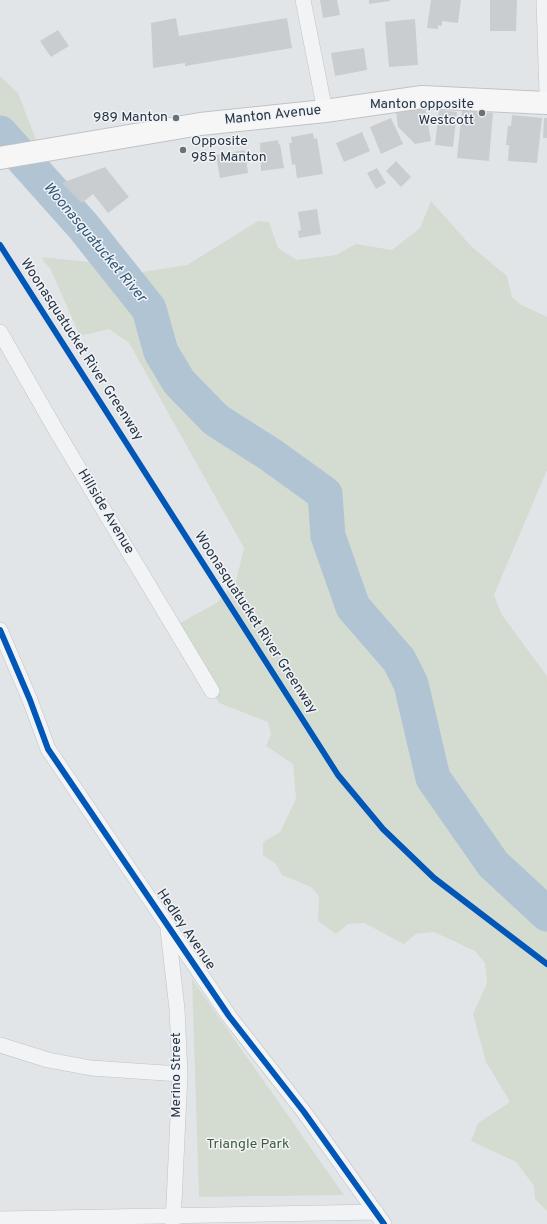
<!DOCTYPE html>
<html>
<head>
<meta charset="utf-8">
<style>
  body { margin:0 }
  canvas { display:block; background:#e2e5e7 }
</style>
</head>
<body>
<canvas width="547" height="1224"></canvas>
<script>
const ctx = document.querySelector('canvas').getContext('2d');
ctx.lineJoin = 'round';
function paint(path, color) { ctx.fillStyle = color; ctx.fill(path, 'evenodd'); }
const poly = rows => new Path2D(rows.map(r => 'M' + r).join(''));
function trace(path, color, width, dash) { ctx.strokeStyle = color; ctx.lineWidth = width; ctx.lineCap = dash ? 'butt' : 'round'; ctx.setLineDash(dash || []); ctx.stroke(path); }
function drawText(font, color, halo, rows, align = 'center') {
  ctx.font = font + ' Overpass,sans-serif'; ctx.lineWidth = 3; ctx.setLineDash([]); ctx.textBaseline = 'middle'; ctx.strokeStyle = halo; ctx.fillStyle = color; for (const [text, x, y, turn = 0] of rows) {
    ctx.save(); ctx.translate(x, y); ctx.rotate((+turn || 0) * Math.PI / 180); ctx.textAlign = isNaN(turn) ? turn : align; if (halo) ctx.strokeText(text, 0, 0); ctx.fillText(text, 0, 0); ctx.restore();
  }
}
paint(poly([
  [0,76,18,93,40,150,0,166],
  [431,201,471,246,507,276,512,297,520,304,547,317,547,470,494,595,502,615,547,676,547,1211,535,1199,534,1186,516,1162,471,1141,478,1123,510,1102,486,1062,473,1014,487,983,485,963,475,951,434,932,416,934,404,944,364,923,348,924,336,934,318,921,319,896,311,887,282,875,276,864,263,855,263,842,280,832,296,799,293,764,266,746,271,734,268,722,219,703,175,626,218,602,236,581,244,548,129,343,109,329,80,336,50,268,44,262,42,257,90,262,142,272,187,265,258,221,269,222,278,248,297,260,336,255,356,244,392,250,420,228],
  [192,979,344,1195,199,1197]
]), '#d4dcd2');
trace(poly([
  [0,133,83,226,149,309,161,352,179,382,216,420,271,455,325,494,328,536,353,607,399,660,411,684,433,778,493,864,547,914]
]), '#b0c4d3', 35);
paint(poly([
  [320,0,337,0,340,15,323,18],
  [369,0,390,0,390,1,369,4],
  [431,0,461,0,458,23,442,21,442,26,438,25,438,29,427,28],
  [490,0,517,0,516,31,490,31],
  [176,18,179,36,287,18,292,48,185,66,185,63,153,68,151,23],
  [415,19,418,65,389,67,385,22],
  [58,30,69,46,51,57,40,41],
  [364,48,367,70,335,76,331,53],
  [425,106,431,141,415,144,398,127,396,111],
  [439,110,457,112,453,147,435,145],
  [462,110,493,113,489,161,457,158],
  [512,115,542,118,537,163,508,161,509,145,506,145,508,126,511,126],
  [391,118,403,144,381,154,370,127],
  [544,118,547,118,547,138,543,138],
  [362,132,370,151,344,162,336,143],
  [313,133,314,139,317,138,323,174,297,178,295,164,292,165,289,143,292,143,291,137],
  [278,140,279,145,280,144,284,168,261,171,260,143],
  [245,150,248,173,220,178,216,155],
  [396,161,411,177,401,187,386,171],
  [105,167,129,197,108,213,93,194,82,203,62,183],
  [377,168,386,183,376,189,367,173],
  [317,209,321,234,299,238,298,231,301,230,298,212]
]), '#cacdcf');
const minor = poly([
  [303,0,325,111],
  [544,0,547,93],
  [0,332,57,432,212,691],
  [0,630,30,700,48,749,229,1016,304,1112,384,1224],
  [168,930,177,1009,180,1074,173,1224],
  [0,1045,48,1060,91,1068,180,1074],
  [0,1219,376,1212]
]);
const secondary = poly([
  [0,158,200,124,325,111,422,97,547,103]
]);
trace(minor, '#c0c3c5', 16);
trace(secondary, '#c0c3c5', 24);
trace(minor, '#f2f3f4', 15);
trace(secondary, '#f6f6f7', 22);
trace(poly([
  [0,245,338,775,383,829,434,878,547,964],
  [0,630,30,700,48,749,229,1016,304,1112,384,1224]
]), '#0057b8', 6);
for (const [x, y, r, color] of [
  [482,113,4,"#69727b"],
  [176,118,4,"#69727b"],
  [183,150,4,"#69727b"]
]) { const dot = new Path2D(); dot.arc(x, y, r, 0, 2 * Math.PI); ctx.fillStyle = color; ctx.fill(dot); trace(dot, '#f0f3f7', 1.5); }
drawText('14px', '#283441', '#f0f3f7', [
  ["Manton opposite",474,105],
  ["Westcott",474,121],
  ["989 Manton",168,118],
  ["Opposite",191,142,"left"],
  ["985 Manton",191,158,"left"]
], 'right');
drawText('14px', '#283441', '#f0f3f7', [
  ["Manton Avenue",273,116,-6],
  ["Woonasquatucket River Greenway",81,350,57],
  ["Hillside Avenue",105,512,59],
  ["Woonasquatucket River Greenway",255,623,57],
  ["Hedley Avenue",185,930,56],
  ["Merino Street",177,1075,-90]
]);
drawText('14px', '#415d35', '#f0f3f7', [
  ["Triangle Park",248,1145]
]);
drawText('italic 15px', '#325776', '#f0f3f7', [
  ["Woonasquatucket River",94,243,50]
]);
</script>
</body>
</html>
